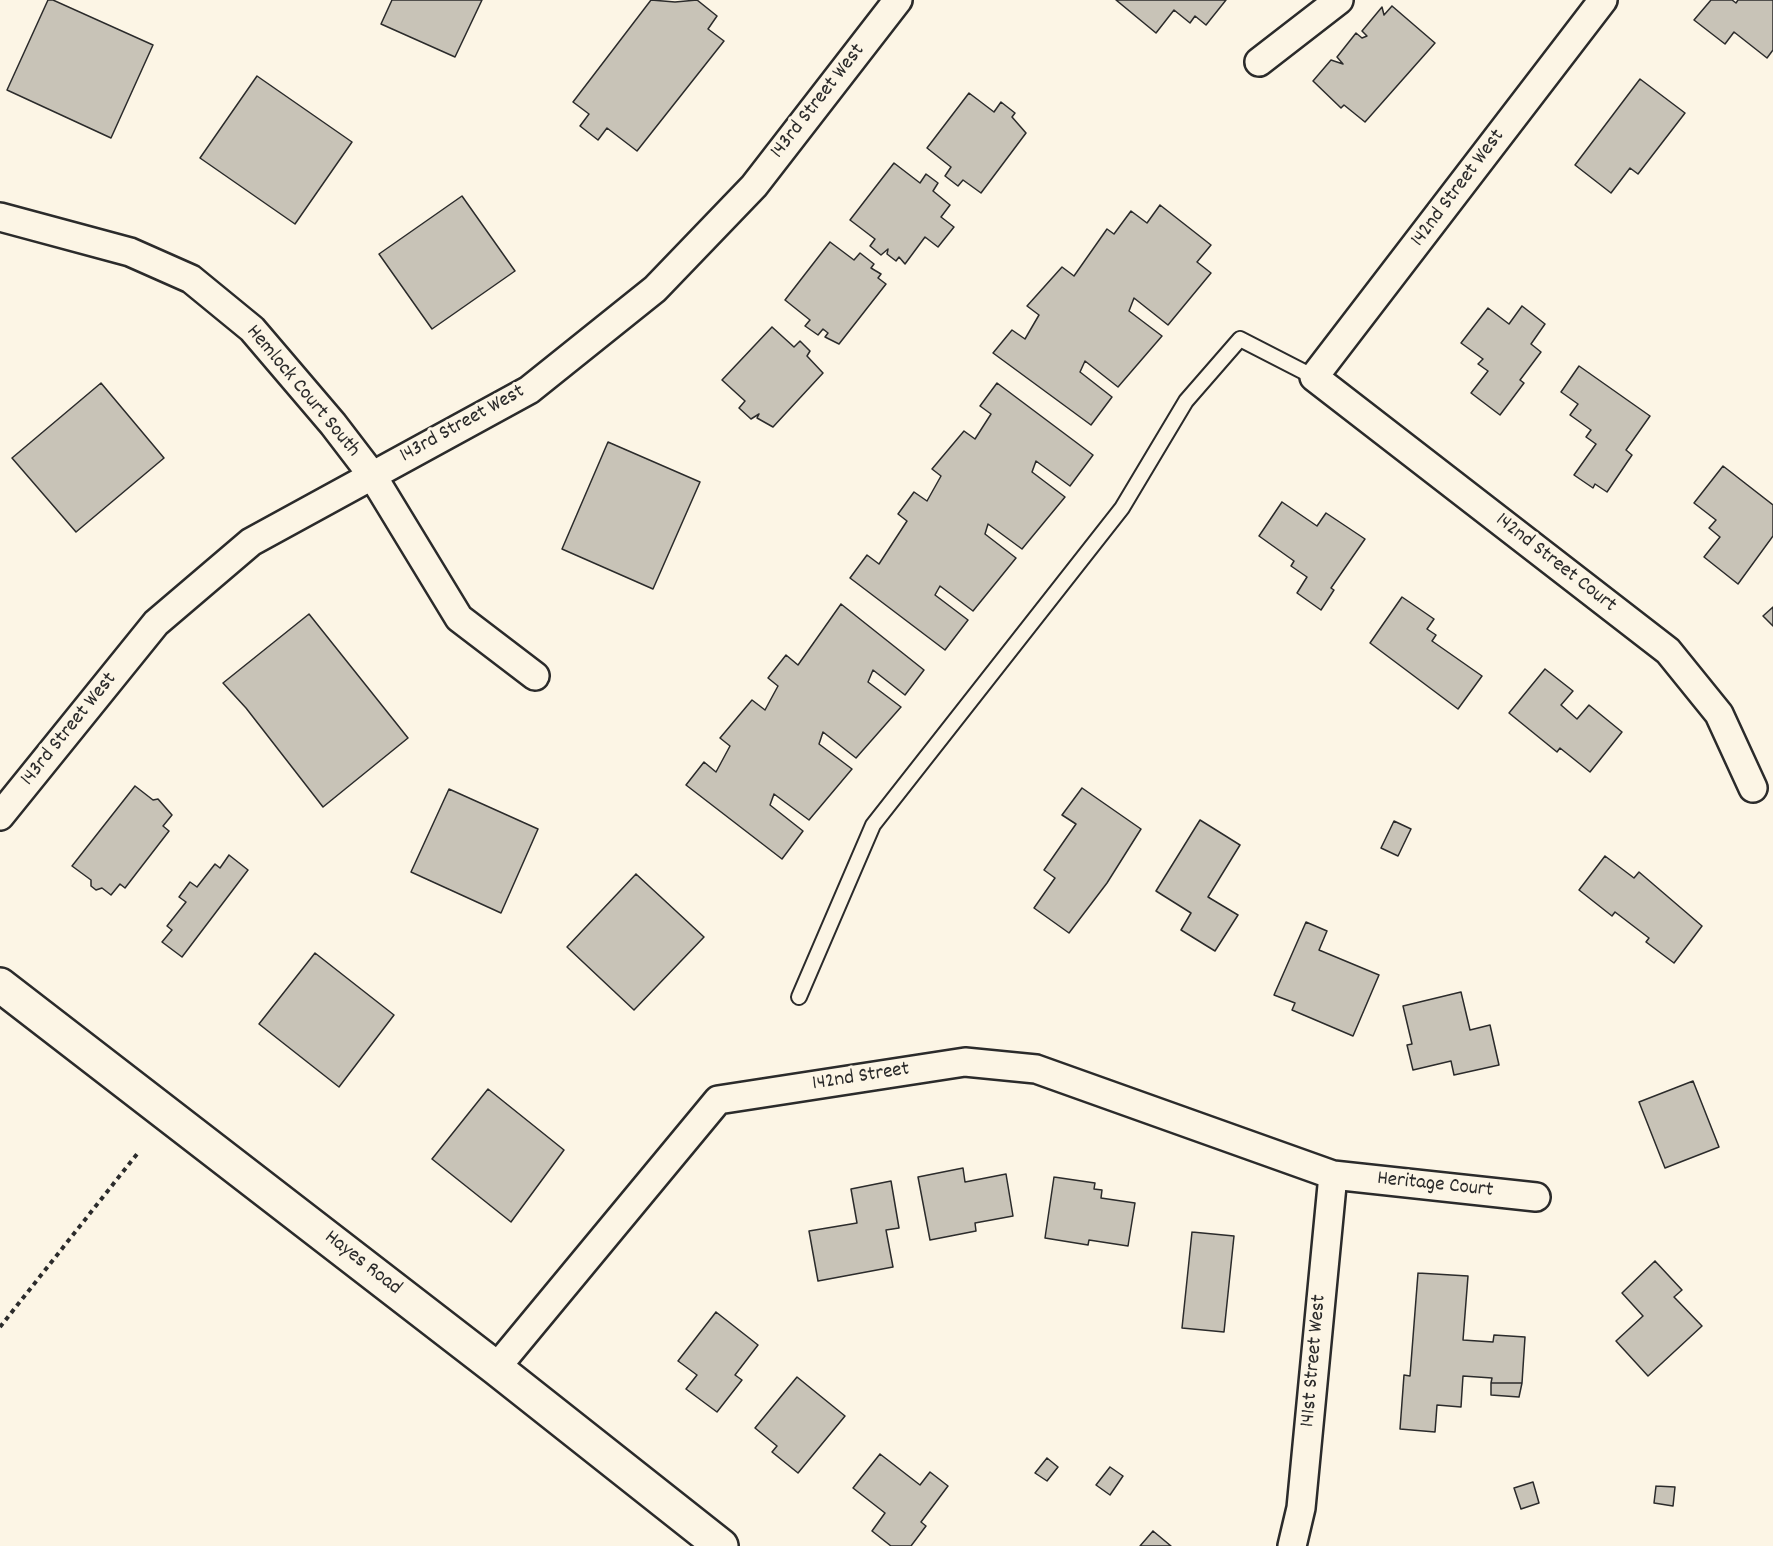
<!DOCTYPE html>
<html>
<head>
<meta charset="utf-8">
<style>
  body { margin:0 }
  canvas { display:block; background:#fcf5e5 }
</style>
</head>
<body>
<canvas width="1773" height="1546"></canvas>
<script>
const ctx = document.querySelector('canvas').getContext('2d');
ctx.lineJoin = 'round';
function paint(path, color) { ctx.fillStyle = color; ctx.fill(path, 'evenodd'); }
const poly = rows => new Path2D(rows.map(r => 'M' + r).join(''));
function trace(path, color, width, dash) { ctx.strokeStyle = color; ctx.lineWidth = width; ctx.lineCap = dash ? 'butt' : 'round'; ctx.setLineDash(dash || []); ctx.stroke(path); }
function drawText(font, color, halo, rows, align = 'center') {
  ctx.font = font + ' Dekko,sans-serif'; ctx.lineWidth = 6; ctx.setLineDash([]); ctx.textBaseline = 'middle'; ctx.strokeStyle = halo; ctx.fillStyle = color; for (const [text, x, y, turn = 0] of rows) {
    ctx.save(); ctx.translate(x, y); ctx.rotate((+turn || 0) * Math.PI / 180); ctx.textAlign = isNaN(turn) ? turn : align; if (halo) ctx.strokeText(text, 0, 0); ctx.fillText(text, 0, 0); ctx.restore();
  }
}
const building = poly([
  [48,0,53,0,153,45,111,138,7,90,48,0],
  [392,0,482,0,455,57,381,24,392,0],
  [651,0,675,2,697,0,717,16,708,29,724,41,637,151,607,128,598,140,580,126,589,114,573,102,651,0],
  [1116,0,1226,0,1206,25,1195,16,1190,23,1174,10,1156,33,1116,0],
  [1711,0,1732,0,1736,3,1738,0,1773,0,1773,50,1767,58,1734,32,1725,44,1694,20,1711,0],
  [1392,6,1435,43,1365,122,1344,105,1341,108,1313,81,1331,60,1343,64,1337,57,1356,33,1362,38,1367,36,1362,31,1382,7,1384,15,1392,6],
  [257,76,352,142,295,224,200,158,257,76],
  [1640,79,1685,113,1638,174,1630,168,1611,193,1575,165,1640,79],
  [969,93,994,112,1001,102,1015,113,1012,117,1026,133,981,193,963,180,958,186,945,176,951,167,927,148,969,93],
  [894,163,920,183,926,174,938,183,933,191,950,205,941,217,954,227,938,247,925,237,905,264,899,257,896,261,887,254,888,249,881,255,870,246,875,239,850,220,894,163],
  [462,196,515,271,432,329,379,254,462,196],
  [1160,205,1211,245,1197,262,1211,273,1168,325,1134,298,1129,311,1162,336,1118,387,1085,361,1080,372,1112,397,1091,425,993,353,1012,330,1025,339,1039,315,1027,306,1062,267,1074,276,1107,229,1114,234,1131,211,1147,223,1160,205],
  [830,242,854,260,860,253,874,264,871,268,881,274,878,278,886,284,839,344,825,337,828,333,823,329,818,335,805,326,810,320,785,300,830,242],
  [1522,306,1545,324,1531,344,1541,352,1520,380,1524,383,1500,415,1471,393,1488,371,1478,364,1483,359,1461,343,1488,308,1509,324,1522,306],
  [772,327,794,347,800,341,810,351,807,356,823,373,773,427,757,418,759,414,751,419,739,408,745,401,722,380,772,327],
  [1579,366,1650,416,1626,450,1632,455,1607,492,1595,484,1593,488,1574,475,1596,444,1586,437,1591,430,1570,415,1578,404,1561,392,1579,366],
  [101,383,164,458,76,532,12,458,101,383],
  [997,383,1093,455,1070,486,1036,461,1032,472,1065,497,1022,549,988,524,985,534,1016,558,973,611,940,586,935,595,968,620,945,650,850,578,867,555,879,564,907,521,898,514,914,492,927,501,941,476,932,469,964,431,975,439,991,414,980,406,997,383],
  [608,442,700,482,653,589,562,549,608,442],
  [1723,466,1773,505,1773,536,1738,584,1704,557,1720,537,1709,528,1716,520,1694,503,1723,466],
  [1282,502,1317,526,1326,513,1365,539,1331,588,1334,590,1321,610,1297,593,1307,577,1291,566,1294,561,1259,536,1282,502],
  [1402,597,1434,619,1427,629,1436,635,1432,641,1482,676,1458,709,1370,643,1402,597],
  [841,604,924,670,905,695,873,670,868,682,901,707,856,758,823,732,819,744,852,769,809,820,774,794,770,805,803,831,782,859,686,785,704,762,716,772,730,746,720,738,752,700,765,710,778,686,768,678,786,655,798,665,841,604],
  [1773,607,1773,626,1763,616,1773,607],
  [309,614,408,738,323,807,246,708,223,683,309,614],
  [1545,669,1573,691,1561,705,1577,719,1589,705,1622,732,1590,772,1560,748,1557,752,1509,713,1545,669],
  [135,786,153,800,158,799,172,815,163,826,169,831,125,888,120,884,111,895,102,888,96,890,91,886,91,880,72,866,135,786],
  [1082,788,1141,829,1107,883,1069,933,1034,908,1055,878,1044,870,1076,824,1062,815,1082,788],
  [449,789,538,829,501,913,411,872,449,789],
  [1200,820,1240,845,1208,897,1238,915,1215,951,1181,930,1191,913,1156,891,1200,820],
  [1394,821,1411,829,1398,856,1381,848,1394,821],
  [229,855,248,870,182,957,162,942,172,930,167,926,186,902,179,897,190,882,197,887,215,864,220,868,229,855],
  [1605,856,1634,878,1639,872,1702,926,1674,963,1646,942,1649,938,1615,912,1612,916,1579,890,1605,856],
  [636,874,704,937,634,1010,567,947,636,874],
  [1306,922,1327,931,1319,950,1379,975,1353,1036,1292,1010,1295,1003,1274,995,1306,922],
  [315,953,394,1015,339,1087,259,1024,315,953],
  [1461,992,1470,1030,1490,1025,1499,1065,1454,1075,1451,1061,1413,1070,1407,1045,1412,1044,1403,1006,1461,992],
  [1693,1081,1719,1147,1665,1168,1639,1102,1693,1081],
  [488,1089,564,1150,511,1222,432,1159,488,1089],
  [963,1168,965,1182,1006,1174,1013,1216,975,1223,976,1231,930,1240,918,1177,963,1168],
  [1054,1177,1095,1183,1094,1189,1102,1190,1101,1198,1135,1203,1128,1246,1089,1240,1088,1245,1045,1238,1054,1177],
  [891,1181,899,1228,886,1230,893,1267,818,1281,809,1231,857,1223,851,1189,891,1181],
  [1192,1232,1234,1236,1224,1332,1182,1328,1192,1232],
  [1655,1261,1682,1290,1674,1297,1702,1326,1648,1376,1616,1341,1643,1316,1622,1293,1655,1261],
  [1418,1273,1468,1276,1463,1340,1493,1342,1494,1335,1525,1337,1522,1383,1491,1383,1492,1378,1463,1376,1461,1407,1437,1405,1435,1432,1400,1429,1404,1375,1410,1376,1418,1273],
  [716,1312,758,1345,735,1375,742,1380,717,1412,686,1389,697,1375,678,1361,716,1312],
  [797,1377,845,1416,798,1473,772,1452,777,1446,755,1428,797,1377],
  [1491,1383,1522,1383,1519,1397,1491,1395,1491,1383],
  [880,1454,920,1485,930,1472,948,1486,921,1522,926,1526,911,1546,891,1546,872,1531,885,1513,853,1488,880,1454],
  [1047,1458,1058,1467,1047,1481,1035,1473,1047,1458],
  [1110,1467,1123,1476,1110,1495,1096,1485,1110,1467],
  [1533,1482,1539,1503,1521,1509,1514,1488,1533,1482],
  [1656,1486,1675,1487,1673,1506,1654,1503,1656,1486],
  [1153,1531,1171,1546,1140,1546,1153,1531]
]);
paint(building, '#c8c3b7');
trace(building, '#2b2b2b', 1.5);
const lane = poly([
  [799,997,873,825,1122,508,1186,401,1240,339,1314,377]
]);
const street = poly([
  [1603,0,1314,377,1668,651,1719,714,1753,788],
  [1259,62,1339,0],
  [0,217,130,252,191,279,252,329,333,424,372,475,459,618,535,676],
  [0,816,156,623,251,542,529,390,655,289,754,186,898,0],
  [496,1368,718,1100,965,1062,1036,1069,1333,1175,1536,1197],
  [1292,1546,1301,1508,1333,1175]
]);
const secondary = poly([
  [0,985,496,1368,721,1546]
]);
trace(lane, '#2b2b2b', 18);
trace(street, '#2b2b2b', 32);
trace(secondary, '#2b2b2b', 38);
trace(poly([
  [0,1327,137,1154]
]), '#2b2b2b', 4, [4.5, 4.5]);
trace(lane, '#fcf5e5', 14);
trace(street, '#fcf5e5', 27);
trace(secondary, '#fcf5e5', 33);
drawText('21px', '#2b2b2b', '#fcf5e5', [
  ["143rd Street West",819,102,-52],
  ["142nd Street West",1459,189,-53],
  ["Hemlock Court South",302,392,50],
  ["143rd Street West",463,425,-29],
  ["142nd Street Court",1555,564,38],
  ["143rd Street West",70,730,-51],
  ["142nd Street",861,1078,-9],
  ["Heritage Court",1435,1186,6],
  ["Hayes Road",362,1264,38],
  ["141st Street West",1315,1361,-85]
]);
</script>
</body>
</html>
